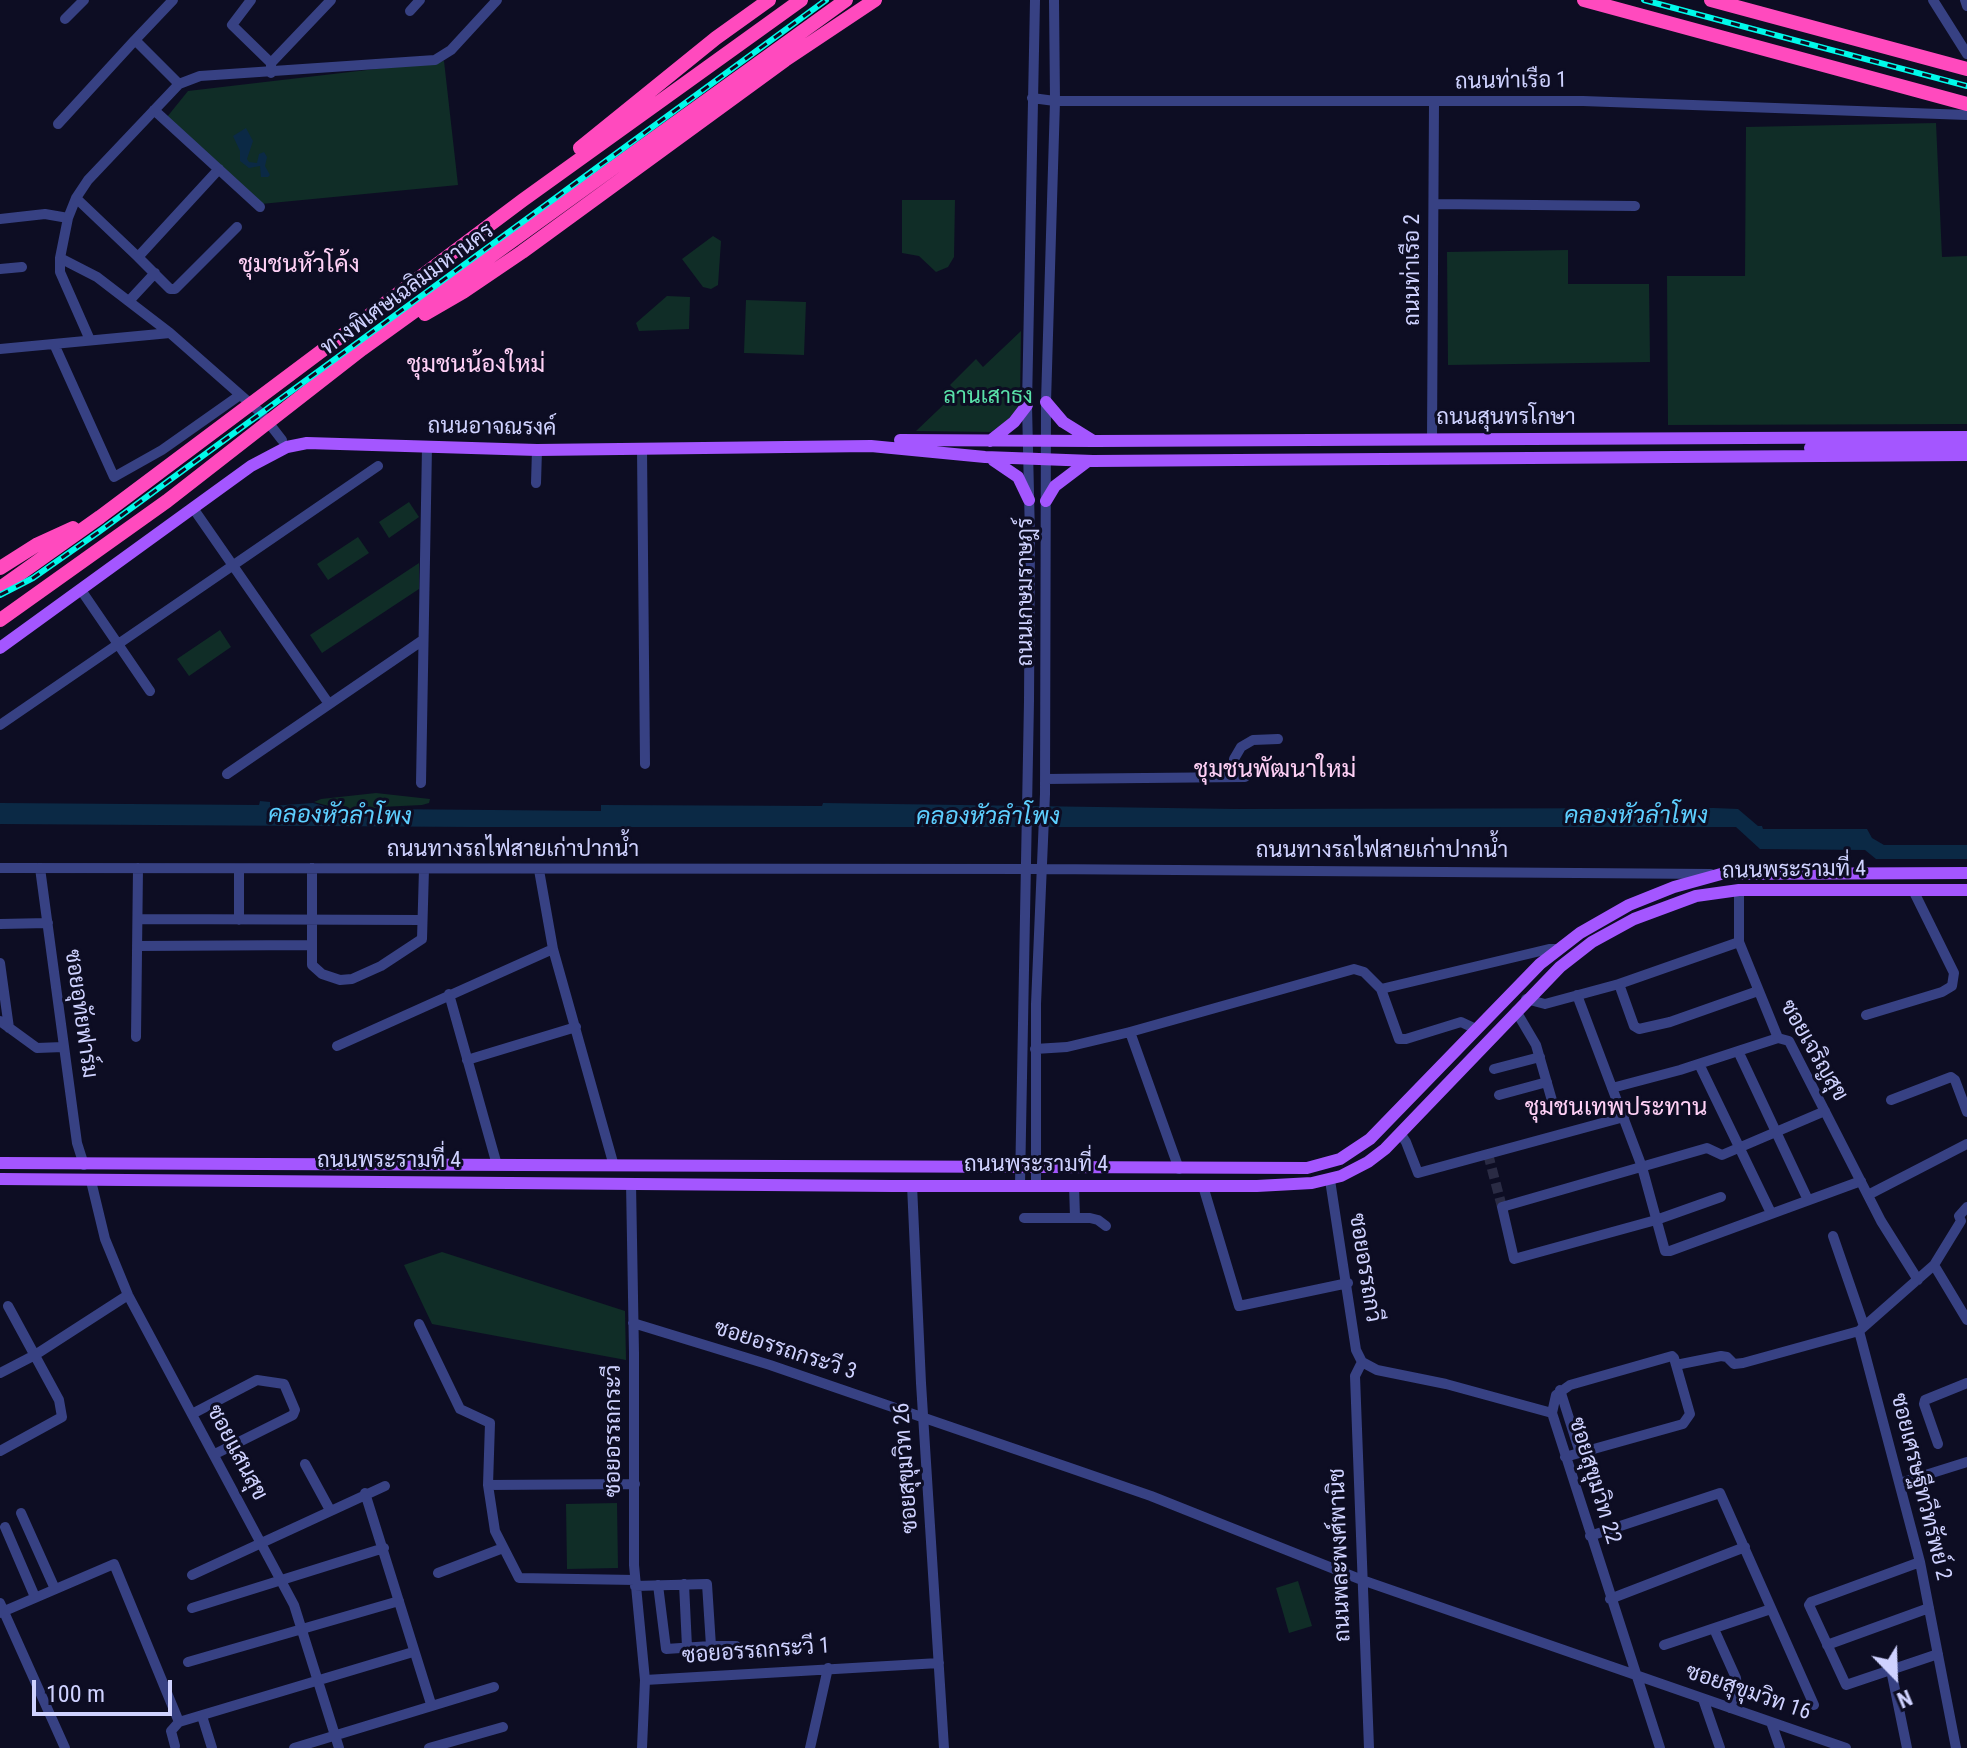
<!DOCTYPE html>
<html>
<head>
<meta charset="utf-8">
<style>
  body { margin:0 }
  #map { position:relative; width:1967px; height:1748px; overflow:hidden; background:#0d0d23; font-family:"Roboto Condensed",sans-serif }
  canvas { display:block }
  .north { position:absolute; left:1855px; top:1636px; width:80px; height:80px; -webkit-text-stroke:6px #0d0d23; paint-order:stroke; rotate:157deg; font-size:22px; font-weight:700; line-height:32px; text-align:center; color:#cfd2ff }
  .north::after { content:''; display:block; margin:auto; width:28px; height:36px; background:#cfd2ff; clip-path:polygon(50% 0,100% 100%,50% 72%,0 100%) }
  .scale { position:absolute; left:32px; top:1680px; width:140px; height:36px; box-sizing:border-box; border:4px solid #cfd2ff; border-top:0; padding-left:10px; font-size:24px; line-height:28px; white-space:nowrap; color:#cfd2ff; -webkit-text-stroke:6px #0d0d23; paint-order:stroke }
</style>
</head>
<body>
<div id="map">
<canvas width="1967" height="1748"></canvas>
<div class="north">N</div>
<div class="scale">100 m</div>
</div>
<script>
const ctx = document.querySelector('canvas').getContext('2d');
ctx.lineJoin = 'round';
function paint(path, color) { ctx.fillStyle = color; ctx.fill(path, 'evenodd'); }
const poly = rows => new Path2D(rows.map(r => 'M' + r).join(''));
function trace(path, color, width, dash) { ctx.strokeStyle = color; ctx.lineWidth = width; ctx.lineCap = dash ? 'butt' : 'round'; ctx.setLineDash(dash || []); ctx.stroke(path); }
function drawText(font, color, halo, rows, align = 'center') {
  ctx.font = font + ' "Roboto Condensed",Sarabun,sans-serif'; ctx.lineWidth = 6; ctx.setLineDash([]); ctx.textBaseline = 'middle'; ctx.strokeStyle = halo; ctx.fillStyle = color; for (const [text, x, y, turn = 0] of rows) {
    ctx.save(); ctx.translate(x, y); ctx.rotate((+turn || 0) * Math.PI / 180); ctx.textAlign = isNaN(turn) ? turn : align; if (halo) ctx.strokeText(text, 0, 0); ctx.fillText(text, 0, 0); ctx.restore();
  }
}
paint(poly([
  [444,61,458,185,261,204,167,117,188,91],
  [1936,123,1942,257,1967,256,1967,424,1668,425,1667,276,1745,276,1746,127],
  [902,200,955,200,954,257,948,267,936,272,919,256,902,253],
  [713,236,721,241,718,285,711,289,703,287,682,259],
  [1568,250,1568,284,1649,284,1650,362,1448,365,1447,252],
  [667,296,690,297,689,329,639,331,636,323],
  [746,300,806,302,804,355,744,353],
  [1021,331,1020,404,1008,420,991,432,916,431,957,392,950,385,976,359,983,367],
  [409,502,419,517,389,538,379,522],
  [358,537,369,553,328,580,317,564],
  [419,563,419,589,322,653,310,635],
  [220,630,231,647,189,676,177,659],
  [376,793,430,799,429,803,422,805,381,807,351,812,314,802,321,799],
  [442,1252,625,1311,626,1360,432,1324,404,1265],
  [617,1503,618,1568,567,1569,566,1504],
  [1298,1581,1312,1626,1289,1633,1276,1588]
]), '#102d27');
paint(poly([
  [246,128,253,141,247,159,249,162,257,163,259,154,264,152,267,157,265,166,270,175,268,177,261,177,260,166,249,168,240,161,240,151,233,136],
  [260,801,270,802,270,806,313,803,353,814,383,809,601,811,601,805,822,806,823,803,1236,809,1714,808,1738,809,1758,826,1762,826,1763,829,1867,829,1872,838,1884,845,1967,845,1967,859,1876,859,1865,850,1760,849,1736,827,471,827,0,824,0,803,259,805]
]), '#0b2945');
trace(poly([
  [1488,1154,1502,1207]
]), '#2a2b44', 10, [10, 5]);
trace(poly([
  [251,0,232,25,271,63],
  [1933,0,1967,54],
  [1965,0,1967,6],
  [410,11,420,0],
  [65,19,84,0],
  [135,40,173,0],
  [271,73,271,63,331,0],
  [1032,98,1055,101,1583,101,1967,115],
  [154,110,260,207],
  [58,124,135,40,179,84],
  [219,169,138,257,170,289,175,289,237,227],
  [76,198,138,257],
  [1434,204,1635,206],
  [0,219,45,214,68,218],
  [60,258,60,272,90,340],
  [0,269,22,267],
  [129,301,155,273],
  [54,344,114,477,162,450,240,395],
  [0,349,170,333],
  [1432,438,1434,103],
  [282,440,261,413,170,333,97,277,60,258,68,218,76,198,88,180,179,84,200,76,435,60,451,50,497,0],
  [642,449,645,764],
  [536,483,537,450],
  [193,508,329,704],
  [81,590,150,691],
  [0,725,378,466],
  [227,774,423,640],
  [1234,777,1234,759,1241,747,1253,740,1278,739],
  [1045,779,1245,777],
  [421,783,427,447],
  [0,868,1042,869,1711,874],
  [40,868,77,1143,84,1165],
  [312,868,312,965,322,974,340,980,352,979,381,966,422,939,424,869],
  [539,870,553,949,614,1166],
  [1739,890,1739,942,1778,1038,1789,1041,1881,1221,1918,1280],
  [138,919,422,920],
  [239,920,239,869],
  [0,924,48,923],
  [137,946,312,945],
  [0,963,9,1028],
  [1619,984,1634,1026,1639,1029,1670,1022,1758,991],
  [1381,989,1549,949,1558,949],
  [449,994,497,1165],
  [1577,995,1642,1167,1665,1251,1670,1251,1861,1181],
  [1526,999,1545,1004,1619,984,1739,942],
  [1516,1011,1536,1045,1553,1104],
  [1866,1015,1942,992,1952,986,1954,973,1913,890],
  [0,1021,37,1048,63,1047],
  [1130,1032,1179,1169],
  [136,1037,138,868],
  [337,1046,553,949],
  [1035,1049,1067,1047,1130,1032,1354,969,1364,972,1381,989,1399,1039,1406,1039,1461,1022,1476,1029],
  [1738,1051,1808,1200],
  [467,1060,576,1027],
  [1699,1064,1771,1213],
  [1494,1069,1540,1057],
  [1612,1088,1680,1070,1778,1038],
  [1499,1095,1547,1082],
  [1891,1100,1951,1077,1955,1080,1967,1112],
  [1400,1133,1406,1142,1418,1173,1624,1117],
  [1330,1180,1356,1350,1362,1362],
  [91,1181,105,1239,128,1295,294,1605,339,1748],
  [631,1183,634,1353,634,1565,645,1680],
  [912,1185,921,1383,944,1748],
  [1020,1185,1029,701,1030,537,1027,405,1035,0],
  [1036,1185,1036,1004,1045,794,1046,402,1055,101,1054,0],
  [1074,1185,1075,1217],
  [1203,1186,1239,1306,1348,1283],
  [1868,1195,1967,1144],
  [1721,1197,1656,1220,1514,1259,1502,1207,1707,1148,1722,1155,1825,1111],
  [1024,1218,1090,1218,1098,1220,1106,1226],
  [1833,1236,1864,1326],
  [1934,1265,1967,1320],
  [633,1323,770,1365,1076,1470,1151,1496,1362,1580,1846,1748],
  [419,1324,460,1409,490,1423,488,1485,495,1531,519,1578,635,1580],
  [1859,1331,1920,1562,1956,1748],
  [1362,1362,1377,1370,1446,1384,1552,1413,1660,1748],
  [1362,1362,1355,1376,1369,1748],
  [1676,1365,1721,1356,1727,1357,1734,1364,1743,1363,1859,1331,1934,1265,1961,1221,1959,1216,1967,1207],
  [0,1373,35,1355,128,1295],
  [1560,1390,1580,1453],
  [1552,1413,1556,1395,1570,1385,1672,1356,1674,1358,1690,1414,1683,1424,1565,1457],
  [192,1414,257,1380,284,1384,295,1410,293,1415,215,1454],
  [1938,1444,1924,1404,1925,1400,1967,1383],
  [0,1451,62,1417,59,1400,8,1306],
  [305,1464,330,1510],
  [1900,1483,1967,1462],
  [488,1485,635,1484],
  [365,1493,431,1704],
  [21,1513,55,1589],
  [5,1527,35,1597],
  [1590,1536,1720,1493,1814,1705],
  [1920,1562,1811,1602,1809,1605,1846,1685,1938,1654],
  [438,1573,503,1548],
  [192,1575,385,1486],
  [684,1584,687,1647],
  [635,1586,707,1584,711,1646,666,1649,658,1585],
  [1610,1599,1745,1547],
  [0,1603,65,1748],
  [192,1608,384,1548],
  [0,1613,114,1564,179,1722],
  [1714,1629,1736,1678,1737,1687,1730,1708],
  [1664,1645,1771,1609],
  [1827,1645,1929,1608],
  [711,1646,736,1646],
  [188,1662,399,1601],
  [1891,1670,1907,1748],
  [1703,1699,1720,1748],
  [202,1716,212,1748],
  [1771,1722,1780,1748],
  [175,1746,171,1731,179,1722,413,1652],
  [294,1748,494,1687],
  [429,1748,503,1727],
  [642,1748,645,1680,939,1663],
  [810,1748,828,1668]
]), '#374183', 10);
trace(poly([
  [1046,402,1063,422,1092,440],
  [900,440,1095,441,1967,437],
  [990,441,1014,422,1027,405],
  [1810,448,1967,446],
  [993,460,1018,477,1029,500],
  [1046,501,1055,486,1088,461],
  [0,648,251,466,287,447,307,443,537,450,871,446,985,457,1093,461,1967,455],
  [0,1163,1307,1168,1340,1159,1370,1139,1540,964,1580,933,1629,905,1674,887,1721,874,1967,873],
  [0,1179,892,1186,1257,1186,1312,1183,1341,1176,1368,1162,1385,1149,1560,967,1592,942,1634,919,1696,896,1739,890,1967,890]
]), '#a456ff', 12);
trace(poly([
  [1584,0,1967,104],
  [1711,0,1967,69],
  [580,148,716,38,769,0],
  [425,314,463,292,522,252,785,60,875,0],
  [0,568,38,544,73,528],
  [0,588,100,517,523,200,801,0],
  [0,620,167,501,362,349,846,0]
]), '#ff4abe', 14);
const rail = poly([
  [1644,0,1967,86],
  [0,595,33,578,100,531,826,0]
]);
trace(rail, '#00faea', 6);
trace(rail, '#0d0d23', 3, [9]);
drawText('22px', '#cfd2ff', '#0d0d23', [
  ["ถนนท่าเรือ 1",1511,82,-1],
  ["ถนนท่าเรือ 2",1413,270,-90],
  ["ทางพิเศษเฉลิมมหานคร",408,290,-36],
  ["ถนนสุนทรโกษา",1506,418],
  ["ถนนอาจณรงค์",492,428,1],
  ["ถนนเกษมราษฎร์",1026,592,-90],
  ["ถนนทางรถไฟสายเก่าปากน้ำ",513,850],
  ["ถนนทางรถไฟสายเก่าปากน้ำ",1382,851],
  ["ถนนพระรามที่ 4",1794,871,-1],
  ["ซอยอุทัยฟาร์ม",80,1014,82],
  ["ซอยเจริญสุข",1813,1051,60],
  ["ถนนพระรามที่ 4",389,1161],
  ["ถนนพระรามที่ 4",1036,1165],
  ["ซอยอรรถกวี",1364,1268,81],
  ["ซอยอรรถกระวี 3",785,1351,18],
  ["ซอยอรรถกระวี",614,1431,-90],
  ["ซอยแสนสุข",236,1453,62],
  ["ซอยสุขุมวิท 26",907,1468,-94],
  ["ซอยสุขุมวิท 22",1594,1481,73],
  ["ซอยเศรษฐีทวีทรัพย์ 2",1920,1487,76],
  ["ถนนพละพงศ์พานิช",1341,1555,-92],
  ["ซอยอรรถกระวี 1",756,1652,-4],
  ["ซอยสุขุมวิท 16",1748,1693,19]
]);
drawText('22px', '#59e1a9', '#0d0d23', [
  ["ลานเสาธง",988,397]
]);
drawText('24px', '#ffd1f6', '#0d0d23', [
  ["ชุมชนหัวโค้ง",299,266],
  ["ชุมชนน้องใหม่",476,366],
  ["ชุมชนพัฒนาใหม่",1275,771],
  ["ชุมชนเทพประทาน",1616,1109]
]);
drawText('italic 24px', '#5dcfff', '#0d0d23', [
  ["คลองหัวลำโพง",340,817,1],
  ["คลองหัวลำโพง",1636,817],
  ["คลองหัวลำโพง",988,818]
]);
</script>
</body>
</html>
